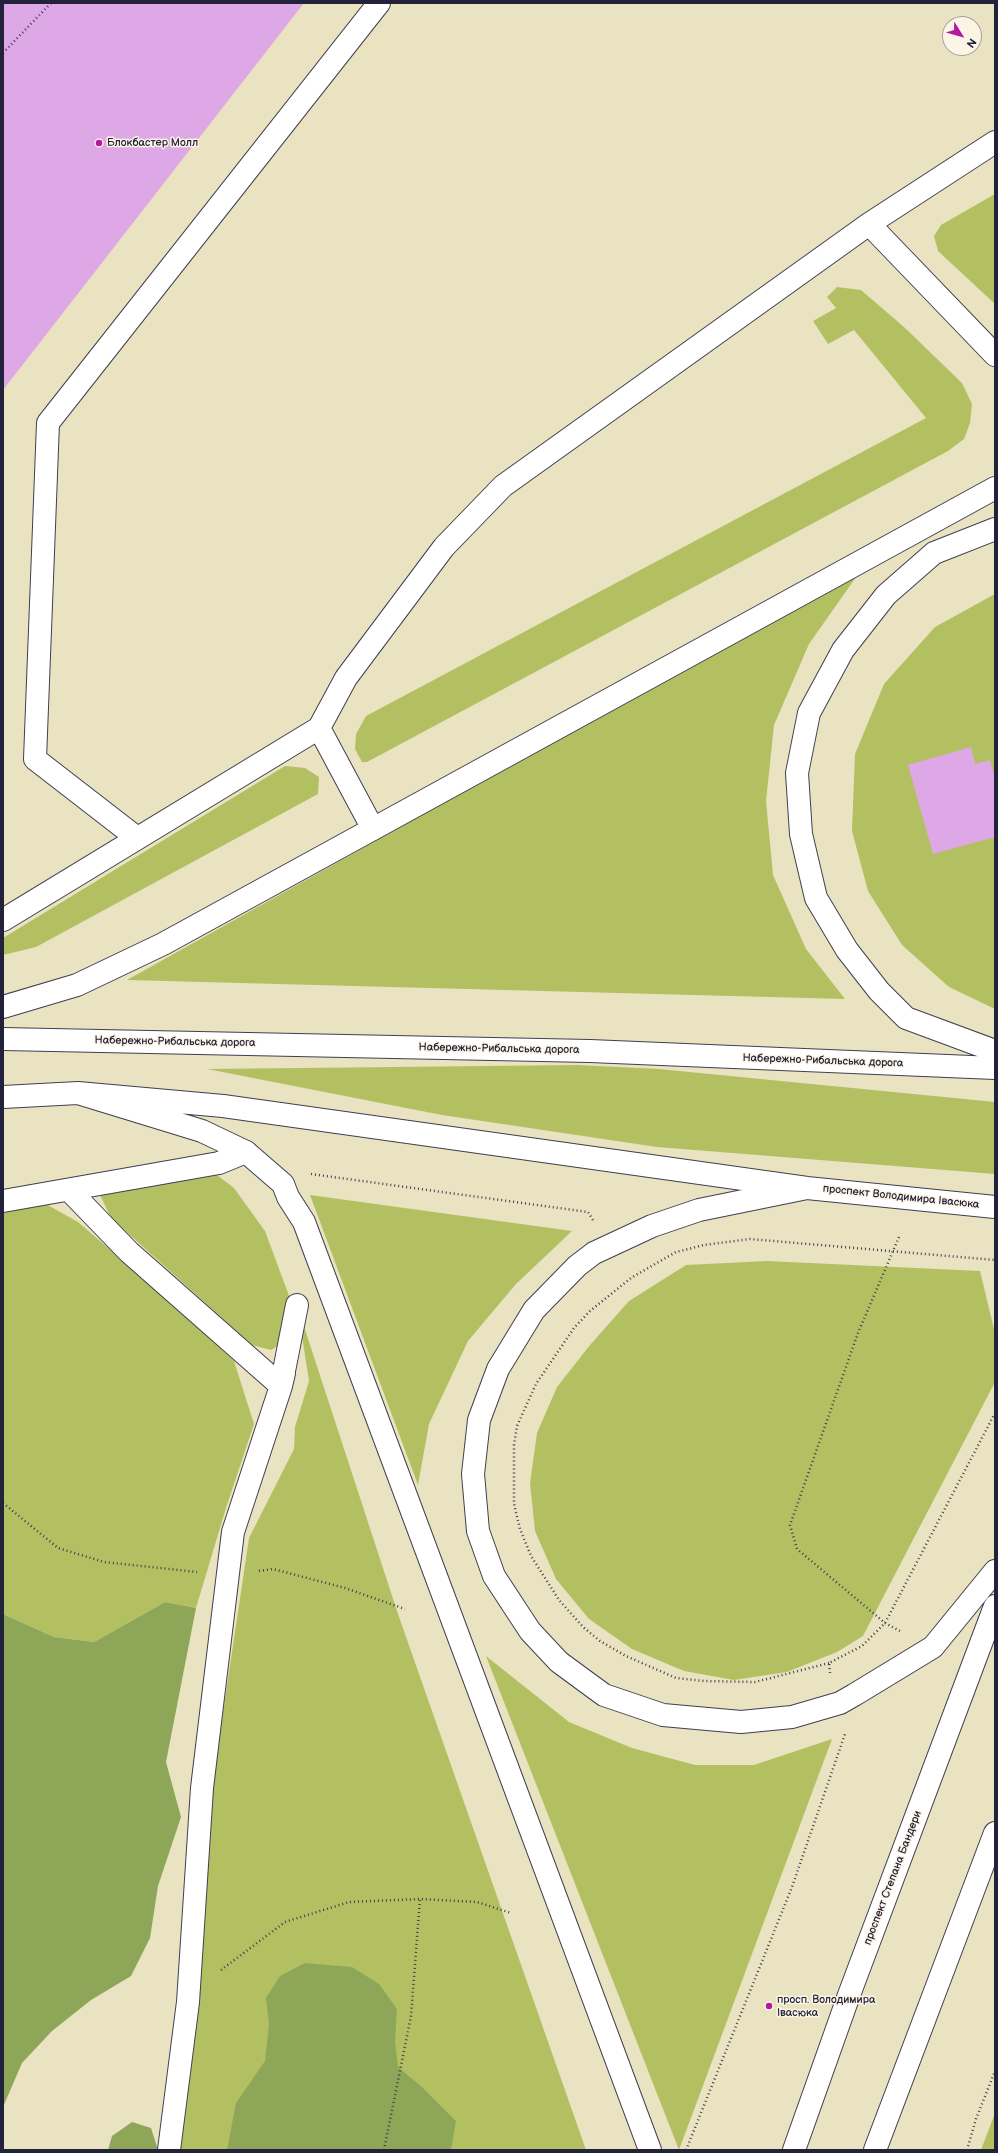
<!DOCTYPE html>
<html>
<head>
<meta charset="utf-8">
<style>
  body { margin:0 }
  #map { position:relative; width:998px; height:2153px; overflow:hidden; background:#eae3c1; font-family:"Balsamiq Sans",sans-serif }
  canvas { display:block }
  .frame { position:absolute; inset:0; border:4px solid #22223b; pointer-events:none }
  .north { position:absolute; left:942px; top:16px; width:40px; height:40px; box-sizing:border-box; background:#fcf5e5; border:1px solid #a5a1a1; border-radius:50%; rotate:127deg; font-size:11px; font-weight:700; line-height:16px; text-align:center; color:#22223b }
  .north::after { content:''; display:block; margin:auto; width:14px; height:18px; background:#b5179e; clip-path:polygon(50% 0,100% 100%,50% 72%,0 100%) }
</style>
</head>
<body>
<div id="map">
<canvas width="998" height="2153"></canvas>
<div class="frame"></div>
<div class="north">N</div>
</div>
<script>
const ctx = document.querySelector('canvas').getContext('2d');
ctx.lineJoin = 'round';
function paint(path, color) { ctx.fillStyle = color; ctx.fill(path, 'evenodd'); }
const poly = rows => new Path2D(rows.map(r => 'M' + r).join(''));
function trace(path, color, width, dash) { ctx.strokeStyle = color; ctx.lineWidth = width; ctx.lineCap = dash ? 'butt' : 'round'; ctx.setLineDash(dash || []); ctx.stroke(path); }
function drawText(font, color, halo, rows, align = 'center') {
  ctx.font = font + ' "Balsamiq Sans",sans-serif'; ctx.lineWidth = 3; ctx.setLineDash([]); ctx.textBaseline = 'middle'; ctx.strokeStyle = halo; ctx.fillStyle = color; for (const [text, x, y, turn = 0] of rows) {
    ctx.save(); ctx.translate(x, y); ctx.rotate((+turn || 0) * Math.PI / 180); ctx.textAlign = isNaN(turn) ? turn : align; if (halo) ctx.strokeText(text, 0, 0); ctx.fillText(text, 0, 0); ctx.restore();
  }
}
paint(poly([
  [995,194,995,304,938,251,934,236,941,225],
  [837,287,861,290,904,327,962,383,972,404,970,423,964,439,948,451,367,762,362,762,355,749,356,734,366,716,926,418,854,330,828,344,813,321,836,308,827,297],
  [861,570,809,644,774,725,766,801,773,875,806,949,845,999,127,980],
  [995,594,995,1009,949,987,902,945,868,891,852,831,855,754,884,684,935,627],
  [285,766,305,768,319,777,318,794,36,947,3,955,3,938],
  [578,1065,659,1069,995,1102,995,1174,657,1147,442,1115,207,1069],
  [217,1175,234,1188,265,1231,291,1301,283,1343,271,1350,252,1345,111,1218,100,1195],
  [310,1195,572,1231,516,1284,468,1341,429,1424,418,1485],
  [46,1204,78,1222,149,1283,234,1361,254,1424,226,1508,196,1608,165,1602,94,1642,54,1637,3,1614,3,1213],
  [767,1261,980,1271,995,1333,995,1382,863,1636,837,1652,787,1672,734,1680,684,1671,632,1649,589,1619,556,1579,535,1531,530,1483,537,1433,557,1387,590,1345,629,1301,686,1265],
  [297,1305,398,1614,586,2150,180,2150,212,1786,249,1538,294,1449,295,1427,309,1381],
  [486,1656,569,1722,632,1748,695,1765,754,1765,832,1739,679,2150],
  [995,2113,995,2150,981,2150]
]), '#b3c062');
paint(poly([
  [165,1602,196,1608,166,1762,181,1817,158,1886,150,1938,131,1976,91,2000,52,2031,22,2063,3,2107,3,1614,54,1637,94,1642],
  [305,1963,352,1967,379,1984,397,2009,395,2041,398,2067,423,2088,456,2121,451,2150,227,2150,236,2103,265,2061,269,2024,266,1998,280,1976],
  [132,2122,151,2128,158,2150,108,2150,112,2136]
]), '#8ea658');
paint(poly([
  [3,3,304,3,3,390],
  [971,747,975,764,990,760,995,778,995,837,933,854,908,765]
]), '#dea7e6');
const minor = poly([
  [869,224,995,355],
  [319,728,373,829],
  [137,838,35,759,48,423,379,3],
  [3,920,319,728,346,678,444,547,503,486,869,224,995,142],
  [69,1190,129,1252,281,1386,284,1373],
  [3,1201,219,1163,246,1152],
  [169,2150,188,2002,202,1788,233,1532,281,1386,297,1305]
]);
const major = poly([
  [995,529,934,553,886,595,843,650,809,713,797,773,801,834,816,898,847,950,879,991,906,1018,995,1051],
  [3,1007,77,985,163,944,995,488],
  [3,1039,590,1051,995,1068],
  [78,1093,202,1131,246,1152,283,1184,288,1197,304,1222,650,2150],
  [3,1097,78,1093,223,1106,807,1188,995,1207],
  [807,1188,699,1210,652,1226,594,1253,577,1266,534,1310,498,1369,479,1420,473,1474,478,1531,494,1576,530,1631,559,1662,604,1695,663,1715,741,1722,792,1717,840,1703,854,1695,933,1647,995,1571],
  [794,2150,849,1995,995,1606],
  [875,2150,995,1833]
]);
trace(minor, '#403f4f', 24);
trace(major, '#403f4f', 24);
trace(poly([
  [3,53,51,3],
  [311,1174,588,1212,593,1220],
  [899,1237,858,1333,790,1525,797,1549,885,1623,900,1631],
  [3,1503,58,1548,104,1562,197,1572],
  [259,1571,273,1569,345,1588,405,1609],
  [829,1663,755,1682,704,1681,676,1678,626,1656,600,1641,583,1627,559,1600,531,1556,520,1529,514,1504,514,1445,517,1426,536,1384,574,1328,590,1311,631,1278,676,1252,704,1245,750,1239,995,1260],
  [830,1673,829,1663,862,1646,885,1623,995,1413],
  [221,1970,285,1922,349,1902,420,1899,477,1902,511,1913],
  [384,2150,411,2016,420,1899],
  [686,2150,792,1887,845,1734],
  [967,2150,976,2119,995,2071]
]), '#403f4f', 2.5, [1, 3]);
trace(minor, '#fff', 22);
trace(major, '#fff', 22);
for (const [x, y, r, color] of [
  [99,143,4,"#b5179e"],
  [769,2006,4,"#b5179e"]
]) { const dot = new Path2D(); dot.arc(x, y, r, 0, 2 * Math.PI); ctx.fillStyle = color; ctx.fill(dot); trace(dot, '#fcf5e5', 1.5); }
drawText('11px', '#22223b', '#fcf5e5', [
  ["Блокбастер Молл",107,143],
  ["просп. Володимира",777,2000],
  ["Івасюка",777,2013]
], 'left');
drawText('11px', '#22223b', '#fcf5e5', [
  ["Набережно-Рибальська дорога",175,1042,1],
  ["Набережно-Рибальська дорога",499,1049,1],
  ["Набережно-Рибальська дорога",823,1061,2],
  ["проспект Володимира Івасюка",901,1197,6],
  ["проспект Степана Бандери",893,1878,-69]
]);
</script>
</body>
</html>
